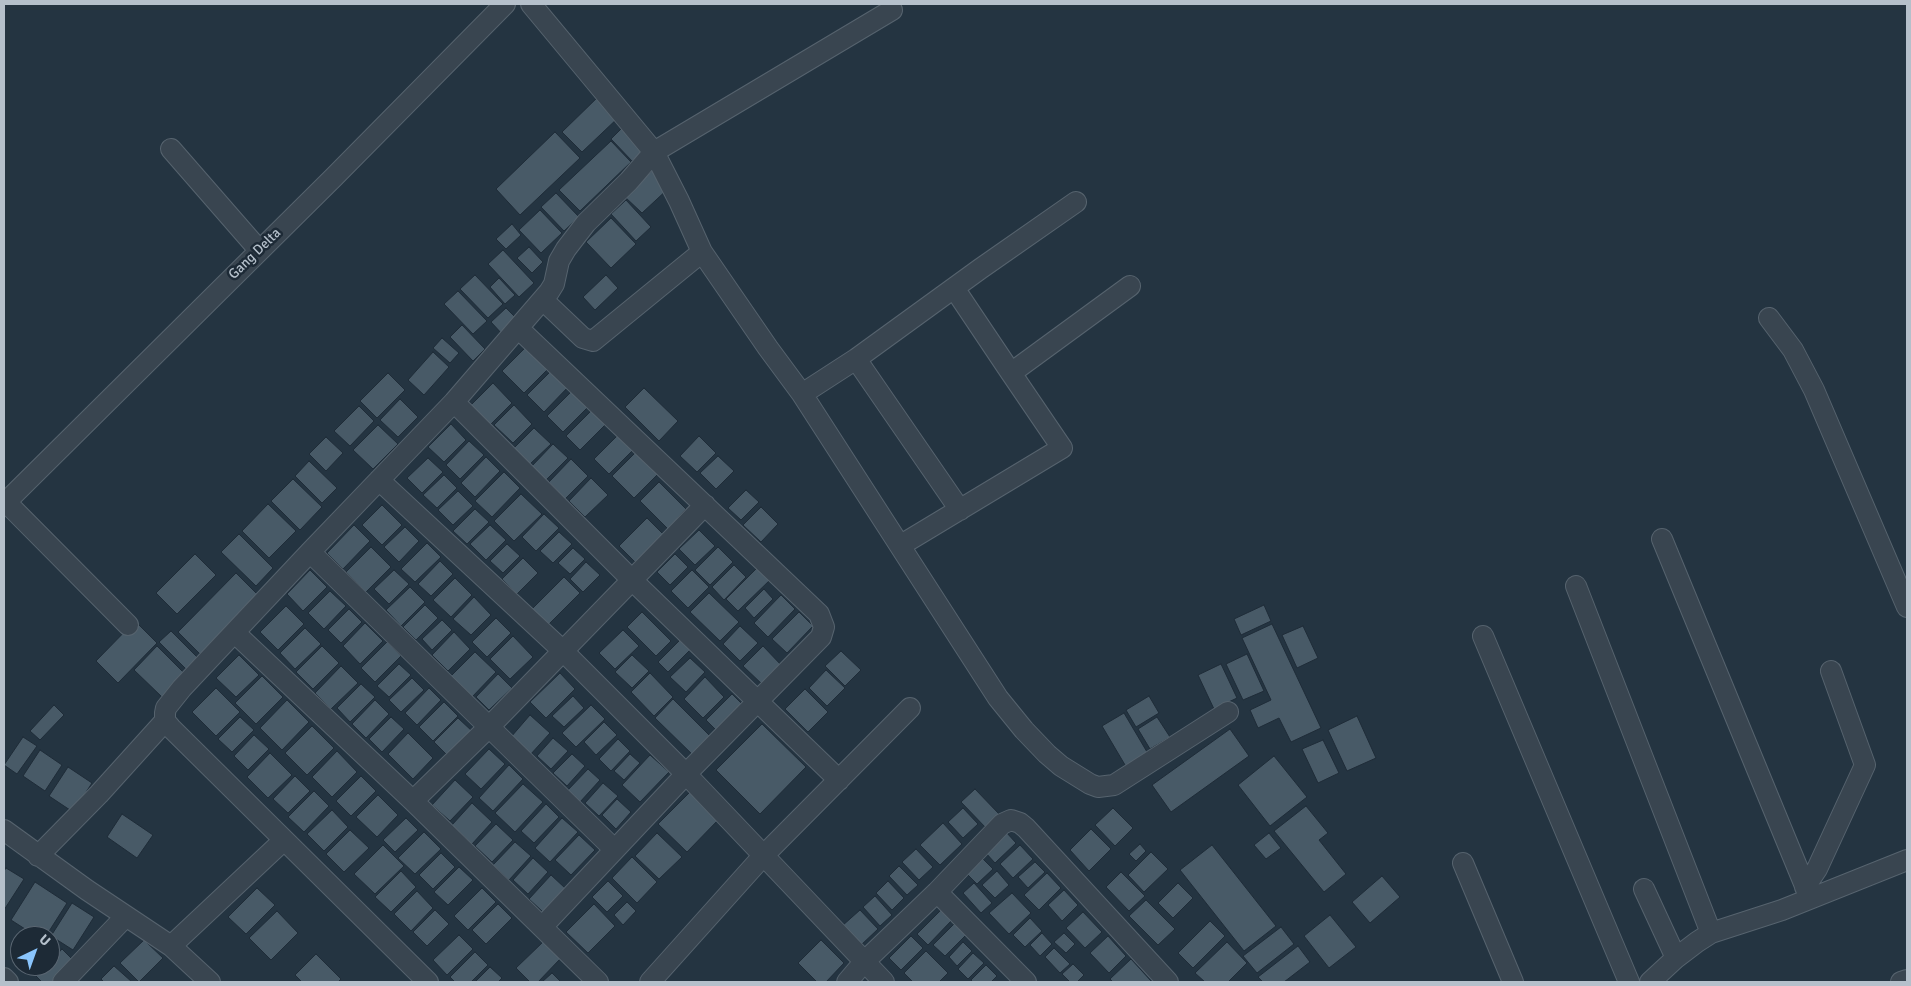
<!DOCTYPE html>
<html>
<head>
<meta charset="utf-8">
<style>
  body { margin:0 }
  #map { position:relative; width:1911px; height:986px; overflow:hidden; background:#243441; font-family:Signika,sans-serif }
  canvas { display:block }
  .frame { position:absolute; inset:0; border:5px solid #b5c0cb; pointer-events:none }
  .north { position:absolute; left:10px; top:926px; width:50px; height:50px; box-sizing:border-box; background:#1d2a36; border:1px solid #5a6672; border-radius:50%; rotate:42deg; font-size:14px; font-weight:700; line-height:20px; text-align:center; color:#b5c0cb }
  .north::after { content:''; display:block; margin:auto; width:18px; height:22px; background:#89c4fc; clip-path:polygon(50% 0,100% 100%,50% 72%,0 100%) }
</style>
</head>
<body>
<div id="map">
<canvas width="1911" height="986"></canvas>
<div class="frame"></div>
<div class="north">U</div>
</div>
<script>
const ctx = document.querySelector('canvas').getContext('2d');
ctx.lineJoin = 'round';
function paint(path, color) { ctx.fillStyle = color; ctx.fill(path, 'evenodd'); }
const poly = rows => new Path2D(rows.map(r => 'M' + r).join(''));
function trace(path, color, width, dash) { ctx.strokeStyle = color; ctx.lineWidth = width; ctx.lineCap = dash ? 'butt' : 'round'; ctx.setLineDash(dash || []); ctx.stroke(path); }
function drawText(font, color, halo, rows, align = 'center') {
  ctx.font = font + ' Signika,sans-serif'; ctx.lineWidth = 5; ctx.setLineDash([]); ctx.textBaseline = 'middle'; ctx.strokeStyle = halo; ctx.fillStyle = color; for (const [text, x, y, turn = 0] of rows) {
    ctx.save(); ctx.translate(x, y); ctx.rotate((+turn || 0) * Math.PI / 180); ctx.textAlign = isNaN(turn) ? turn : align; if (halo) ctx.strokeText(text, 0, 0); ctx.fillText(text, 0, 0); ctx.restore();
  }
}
const building = poly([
  [600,95,620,116,582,152,562,132,600,95],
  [626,124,647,146,632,161,611,139,626,124],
  [555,132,580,158,520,215,496,189,555,132],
  [611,141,631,162,580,211,559,190,611,141],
  [653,170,670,187,642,213,625,197,653,170],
  [556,193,579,217,564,231,541,207,556,193],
  [626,200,651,227,636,241,611,214,626,200],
  [540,210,562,233,541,253,519,230,540,210],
  [611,218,636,244,611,268,586,242,611,218],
  [512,224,521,235,506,249,496,239,512,224],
  [529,247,543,262,532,273,517,258,529,247],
  [503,250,534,283,519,297,488,264,503,250],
  [475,275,503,304,488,318,460,289,475,275],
  [606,275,618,288,595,310,583,297,606,275],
  [499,278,515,295,505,304,490,287,499,278],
  [458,291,487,321,473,334,444,304,458,291],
  [506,308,519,321,503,335,491,322,506,308],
  [462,325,485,349,473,361,450,337,462,325],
  [442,338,459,353,450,363,433,348,442,338],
  [530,343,552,365,524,393,502,371,530,343],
  [433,352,449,367,424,395,408,380,433,352],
  [555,367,571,384,544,412,527,395,555,367],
  [388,373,405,390,377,418,360,401,388,373],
  [493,383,512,403,490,425,471,405,493,383],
  [576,387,592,403,563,432,547,416,576,387],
  [644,388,678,421,659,441,625,407,644,388],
  [400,399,418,417,398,437,380,420,400,399],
  [514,405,532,424,513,443,494,425,514,405],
  [359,406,374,421,350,446,334,431,359,406],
  [594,408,608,422,580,450,566,436,594,408],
  [451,424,466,440,444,462,428,447,451,424],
  [378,425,398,444,373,469,353,450,378,425],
  [534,428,551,444,530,464,514,448,534,428],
  [621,432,636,447,609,474,594,459,621,432],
  [699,436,716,453,697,472,680,456,699,436],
  [326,437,343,453,326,471,309,454,326,437],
  [469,441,484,455,460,479,446,465,469,441],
  [553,444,568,458,545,481,531,467,553,444],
  [638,450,660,472,634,498,612,476,638,450],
  [718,456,734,471,716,489,700,473,718,456],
  [486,457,500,471,475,497,461,483,486,457],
  [428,458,443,472,422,493,407,478,428,458],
  [571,459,588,476,565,499,549,482,571,459],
  [309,461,337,488,322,503,295,476,309,461],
  [504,472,520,488,492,517,475,501,504,472],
  [444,475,457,488,437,508,423,495,444,475],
  [591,478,608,495,585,517,569,501,591,478],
  [293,479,322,507,300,530,271,501,293,479],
  [659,482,686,509,668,529,640,501,659,482],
  [746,490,759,502,741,520,728,508,746,490],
  [458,491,473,506,453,525,438,510,458,491],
  [521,494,542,514,514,541,494,521,521,494],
  [268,504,296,531,269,558,242,531,268,504],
  [382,505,402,525,382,545,362,525,382,505],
  [761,507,778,524,761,542,743,525,761,507],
  [475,509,489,522,467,544,453,531,475,509],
  [544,514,559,528,536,551,522,537,544,514],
  [647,518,663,534,635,562,619,546,647,518],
  [354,525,370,541,343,569,327,553,354,525],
  [490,525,506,540,486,560,470,544,490,525],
  [405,527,419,541,399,562,384,547,405,527],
  [699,530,715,546,695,565,679,549,699,530],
  [559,532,572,544,553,563,540,551,559,532],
  [239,534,273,568,256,586,221,552,239,534],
  [427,543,441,557,415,582,401,569,427,543],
  [507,544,520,556,503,573,490,561,507,544],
  [371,547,391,567,366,592,346,572,371,547],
  [718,547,733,562,710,585,695,570,718,547],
  [573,548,585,559,570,574,558,563,573,548],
  [195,554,216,575,177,614,156,593,195,554],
  [675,554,688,567,670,585,657,572,675,554],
  [523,558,538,573,517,594,502,579,523,558],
  [440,561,453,574,431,596,418,584,440,561],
  [586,562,600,575,583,592,570,579,586,562],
  [734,565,746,577,724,600,712,587,734,565],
  [759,566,772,578,738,611,726,599,759,566],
  [310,570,327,587,303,611,287,594,310,570],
  [394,570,409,584,389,604,374,589,394,570],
  [692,570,709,587,688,608,671,591,692,570],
  [236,573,258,595,200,654,178,632,236,573],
  [564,577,580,593,548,625,532,609,564,577],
  [455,578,472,595,451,617,433,600,455,578],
  [410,587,425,602,401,626,386,610,410,587],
  [764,589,773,599,754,618,745,608,764,589],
  [330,591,346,606,324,629,308,613,330,591],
  [709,593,739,622,720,641,690,612,709,593],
  [781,595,795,609,768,637,754,623,781,595],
  [474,597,491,615,471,635,453,619,474,597],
  [425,605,438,618,416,640,403,627,425,605],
  [1264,605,1271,621,1241,635,1234,619,1264,605],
  [286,606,304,624,278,650,260,632,286,606],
  [349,609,362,622,341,643,328,630,349,609],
  [642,612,671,641,656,656,627,627,642,612],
  [799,612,813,626,787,653,772,639,799,612],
  [496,618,511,633,487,657,472,642,496,618],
  [442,620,452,630,432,650,422,639,442,620],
  [135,621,157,643,118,683,96,661,135,621],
  [365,623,383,641,360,664,343,646,365,623],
  [1272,624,1321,728,1291,742,1279,718,1258,728,1250,710,1271,700,1242,638,1272,624],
  [740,626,758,643,740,661,723,644,740,626],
  [1303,626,1318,658,1297,668,1282,635,1303,626],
  [305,628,321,644,295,669,280,653,305,628],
  [623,630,639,646,615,669,599,653,623,630],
  [171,631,200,660,189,672,159,642,171,631],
  [454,632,470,649,448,671,432,655,454,632],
  [513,636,533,657,510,679,490,659,513,636],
  [683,637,693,647,668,672,658,662,683,637],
  [387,642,401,656,375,682,361,668,387,642],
  [157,646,185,674,162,697,134,670,157,646],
  [322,646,339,663,313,689,296,672,322,646],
  [763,646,783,667,764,686,743,666,763,646],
  [841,651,861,670,845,686,825,666,841,651],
  [475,652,496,672,472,697,451,676,475,652],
  [1247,654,1264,691,1243,700,1226,664,1247,654],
  [239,655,259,675,236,697,216,678,239,655],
  [632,655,649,671,632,688,615,672,632,655],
  [690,658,705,672,686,692,670,677,690,658],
  [399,664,411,675,389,697,377,686,399,664],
  [1221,664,1237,698,1214,709,1198,675,1221,664],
  [341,666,358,683,331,709,315,693,341,666],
  [826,670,845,688,827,706,809,688,826,670],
  [560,673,575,689,546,718,530,702,560,673],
  [650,673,673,697,654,716,631,692,650,673],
  [498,674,512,688,489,710,476,697,498,674],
  [262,676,283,697,256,724,235,703,262,676],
  [705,677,724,697,703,718,684,699,705,677],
  [412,678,424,690,401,712,389,700,412,678],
  [361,684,375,697,350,722,337,708,361,684],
  [216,688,240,712,216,736,192,712,216,688],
  [429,688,441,700,417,725,405,713,429,688],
  [805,689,828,712,808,732,785,709,805,689],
  [732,694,745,707,719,733,706,720,732,694],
  [573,696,584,708,564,727,552,716,573,696],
  [1149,696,1159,713,1136,727,1126,710,1149,696],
  [673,699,714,740,696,758,655,718,673,699],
  [287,700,309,722,282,750,260,728,287,700],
  [375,700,389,714,366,738,352,724,375,700],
  [444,702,458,716,433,741,419,727,444,702],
  [54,705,64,715,40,740,30,731,54,705],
  [591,705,605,719,576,747,562,733,591,705],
  [1124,713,1150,757,1128,770,1102,726,1124,713],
  [530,715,550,733,530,755,511,737,530,715],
  [1357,716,1376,758,1347,771,1328,730,1357,716],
  [240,717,254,730,232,752,218,739,240,717],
  [391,717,404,729,382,752,369,739,391,717],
  [1157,717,1170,737,1150,749,1138,729,1157,717],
  [458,718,473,732,449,757,434,742,458,718],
  [604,722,617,735,596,755,584,742,604,722],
  [762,724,806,767,760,814,716,770,762,724],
  [312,726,334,748,307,775,285,753,312,726],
  [1230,729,1249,756,1171,812,1152,785,1230,729],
  [408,733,433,758,413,779,388,754,408,733],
  [254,735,269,749,248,770,234,756,254,735],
  [23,737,37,746,17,774,4,765,23,737],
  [553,738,568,751,551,769,537,756,553,738],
  [618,739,630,751,611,771,599,759,618,739],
  [1323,740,1339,773,1318,783,1302,749,1323,740],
  [489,749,505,764,481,789,465,774,489,749],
  [40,750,62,765,45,791,23,776,40,750],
  [337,751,357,772,332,797,312,777,337,751],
  [270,753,292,775,268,798,247,777,270,753],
  [572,754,585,766,567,786,553,773,572,754],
  [630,754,640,763,624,780,614,771,630,754],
  [650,755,669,772,640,802,622,785,650,755],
  [1274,756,1307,797,1270,826,1238,785,1274,756],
  [509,765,523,779,493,811,479,798,509,765],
  [68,767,92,783,73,812,49,796,68,767],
  [588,769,600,780,580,802,567,791,588,769],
  [295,776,310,791,288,813,273,799,295,776],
  [361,776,376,791,351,816,336,801,361,776],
  [455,780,473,797,450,821,432,805,455,780],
  [603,783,618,796,599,816,585,803,603,783],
  [523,784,543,802,515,832,495,813,523,784],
  [975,789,1000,815,986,828,961,802,975,789],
  [692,790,720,818,687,852,658,824,692,790],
  [314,791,329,806,304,832,288,817,314,791],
  [378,795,398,815,377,837,356,817,378,795],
  [617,799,631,812,616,829,602,815,617,799],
  [472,803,492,822,472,844,452,825,472,803],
  [546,804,559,817,534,843,521,831,546,804],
  [1306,806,1328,833,1319,840,1346,874,1324,892,1274,831,1306,806],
  [963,808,978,824,963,838,948,822,963,808],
  [1113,808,1133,828,1115,846,1095,825,1113,808],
  [332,810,348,827,324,851,307,834,332,810],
  [122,814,153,835,137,858,107,837,122,814],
  [406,818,418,830,395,852,383,840,406,818],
  [562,818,578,832,550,862,535,848,562,818],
  [943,823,962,844,940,865,920,845,943,823],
  [496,824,513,840,492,862,475,846,496,824],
  [1091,829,1111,849,1089,871,1070,850,1091,829],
  [350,830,369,848,344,872,326,854,350,830],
  [424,832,441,849,415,874,398,858,424,832],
  [1006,832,1016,843,995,863,985,852,1006,832],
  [657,833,682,857,659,879,635,856,657,833],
  [1269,833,1281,848,1266,859,1254,845,1269,833],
  [579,835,595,850,571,875,555,860,579,835],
  [515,842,531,856,509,880,493,865,515,842],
  [1140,844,1146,851,1136,861,1129,854,1140,844],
  [383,845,404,866,375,894,354,874,383,845],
  [1020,845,1033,859,1013,878,1000,864,1020,845],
  [1212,845,1276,926,1244,951,1180,870,1212,845],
  [916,849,933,867,919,880,902,862,916,849],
  [1151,852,1168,869,1144,892,1128,875,1151,852],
  [441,853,455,867,433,889,419,875,441,853],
  [632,857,657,882,637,903,612,878,632,857],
  [981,857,993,869,977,884,965,872,981,857],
  [533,858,548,872,528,894,513,880,533,858],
  [1035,862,1045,872,1028,888,1018,877,1035,862],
  [899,866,918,885,907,895,889,876,899,866],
  [459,867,473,880,448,905,434,892,459,867],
  [6,868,24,879,4,910,4,871,6,868],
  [401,871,416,887,391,912,375,897,401,871],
  [997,871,1009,885,995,898,982,885,997,871],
  [1121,872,1145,896,1129,911,1106,887,1121,872],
  [1047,873,1061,888,1039,910,1024,895,1047,873],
  [551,875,565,888,543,912,529,899,551,875],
  [1382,876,1400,897,1370,923,1352,902,1382,876],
  [608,881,623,896,607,912,592,897,608,881],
  [888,881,904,898,892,910,876,893,888,881],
  [35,882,67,903,46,936,36,936,11,920,35,882],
  [974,883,992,903,981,913,963,893,974,883],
  [1178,883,1193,898,1173,918,1158,903,1178,883],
  [257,888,275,905,246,934,228,917,257,888],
  [482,888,496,902,468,930,454,916,482,888],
  [1064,890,1078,905,1062,921,1048,905,1064,890],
  [417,891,433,908,411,931,394,914,417,891],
  [1012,893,1031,913,1009,934,989,913,1012,893],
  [875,896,892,915,880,926,863,907,875,896],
  [1146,900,1175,929,1158,945,1129,916,1146,900],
  [627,902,636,911,623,925,614,915,627,902],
  [72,903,94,917,73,950,51,936,72,903],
  [498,904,512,918,486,944,472,930,498,904],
  [594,904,615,926,588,953,566,932,594,904],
  [435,910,449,924,427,946,413,932,435,910],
  [860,910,878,929,860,946,842,926,860,910],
  [941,910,952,920,928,945,917,934,941,910],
  [277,911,298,933,271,960,249,938,277,911],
  [1083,912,1102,932,1085,948,1066,928,1083,912],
  [1330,915,1356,947,1329,968,1304,936,1330,915],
  [1030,918,1042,931,1025,947,1013,935,1030,918],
  [1210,921,1225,936,1193,968,1178,953,1210,921],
  [954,924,966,935,945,956,933,945,954,924],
  [1281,927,1294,944,1257,973,1243,956,1281,927],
  [1042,933,1052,944,1040,956,1030,945,1042,933],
  [1064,933,1075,944,1066,953,1054,942,1064,933],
  [459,935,473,949,447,975,433,960,459,935],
  [911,936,923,948,901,970,889,958,911,936],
  [1108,936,1126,956,1109,973,1090,953,1108,936],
  [144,940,163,958,139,982,120,963,144,940],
  [821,940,844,963,826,982,817,982,798,963,821,940],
  [543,942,560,959,538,982,530,982,516,968,543,942],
  [963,942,972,951,957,966,949,957,963,942],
  [1227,942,1247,963,1228,982,1205,982,1195,973,1227,942],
  [1298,946,1310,962,1284,982,1263,982,1258,977,1298,946],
  [1054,948,1070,964,1060,973,1045,957,1054,948],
  [62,949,78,965,61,982,42,982,36,976,46,966,50,966,50,962,62,949],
  [926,951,948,973,939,982,913,982,904,973,926,951],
  [475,952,488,965,471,982,455,982,450,977,475,952],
  [973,953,984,963,968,979,958,969,973,953],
  [316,954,341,979,338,982,302,982,295,975,316,954],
  [1131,959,1151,981,1150,982,1113,982,1110,979,1131,959],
  [1073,964,1084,975,1077,982,1070,982,1062,974,1073,964],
  [986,965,997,976,991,982,973,982,971,980,986,965],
  [114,966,132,982,104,982,101,979,114,966],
  [490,967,502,978,498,982,475,982,490,967],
  [552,973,561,982,542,982,552,973]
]);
paint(building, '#485a67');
trace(building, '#1f2c38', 1);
const minor = poly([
  [531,4,654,152,679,201,702,252,768,348,802,394,998,698,1024,730,1047,754,1061,766,1090,784,1098,787,1114,785,1228,712],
  [171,149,259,250],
  [954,288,1011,373,1130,286],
  [543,300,583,338,593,341,702,252],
  [1769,318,1793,350,1814,390,1907,607],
  [518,328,819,614,824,627,821,637,686,774,542,927],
  [856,359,960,510],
  [802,394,856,359,980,269,1076,202],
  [454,402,632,580,839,780],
  [379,480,562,650,686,774,884,982],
  [6,502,128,625],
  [4,504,333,178,505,4],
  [1662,539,1810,898],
  [901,545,1062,448,1011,373],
  [310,552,614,849],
  [1576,586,1711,933],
  [235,633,413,801,598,982],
  [1483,636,1629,982],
  [413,801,489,727,705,505],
  [4,830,87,890,171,946,210,982],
  [38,856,99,794,165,721],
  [1463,863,1513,982],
  [1805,887,1817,869,1865,765,1831,671],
  [1644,889,1676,958],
  [937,892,1026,982],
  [171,946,284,840],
  [4,978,8,982],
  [63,982,126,916],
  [428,982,171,728,165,721,165,713,166,708,182,688,310,552,454,402,549,292,554,284,559,261,566,249,586,223,629,181,654,152,892,10],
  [650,982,763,856,910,708],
  [847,982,864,962,937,892,1002,824,1011,820,1020,823,1026,828,1168,982],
  [1650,982,1676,958,1697,942,1711,933,1782,910,1907,860],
  [1901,982,1907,980]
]);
trace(minor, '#56636e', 22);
trace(minor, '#394550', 20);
drawText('14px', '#b5c0cb', '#1d2a36', [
  ["Gang Delta",255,254,-44]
]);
</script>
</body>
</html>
